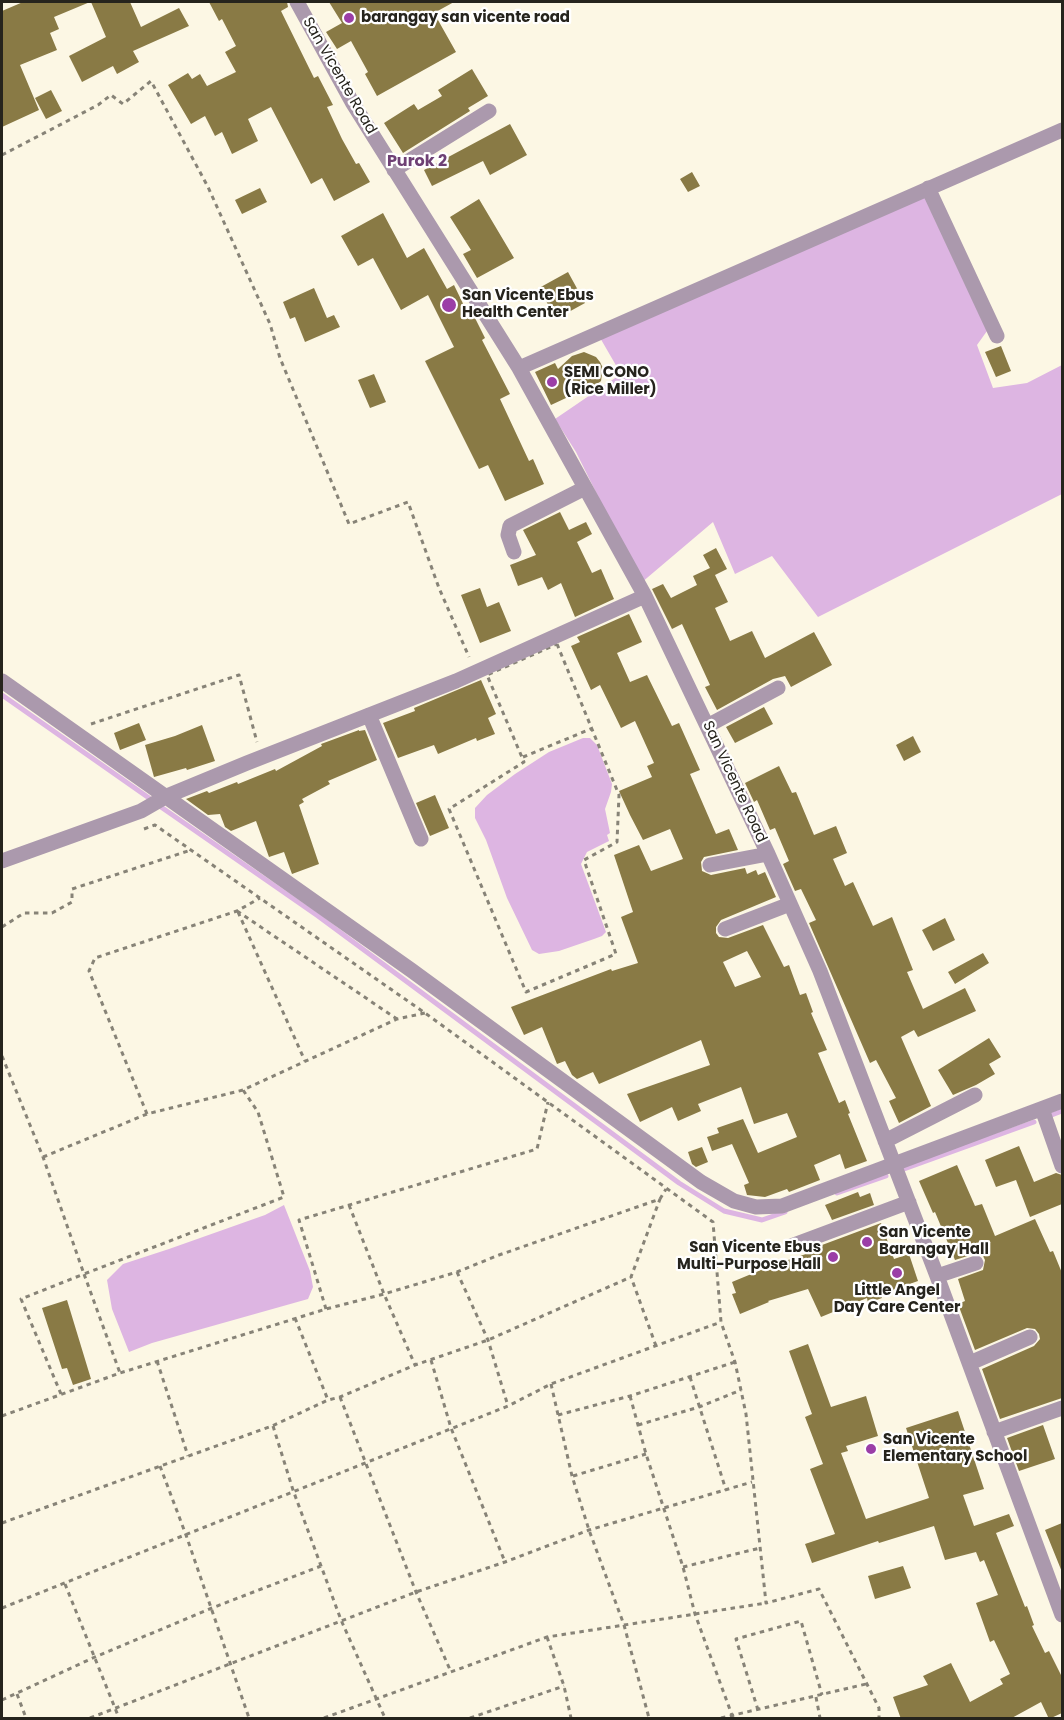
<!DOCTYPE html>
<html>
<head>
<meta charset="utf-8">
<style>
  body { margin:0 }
  #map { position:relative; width:1064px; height:1720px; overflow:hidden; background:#fcf7e4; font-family:Poppins,sans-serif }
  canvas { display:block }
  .frame { position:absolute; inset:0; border:3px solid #26241d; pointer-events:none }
</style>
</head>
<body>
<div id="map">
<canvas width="1064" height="1720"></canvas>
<div class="frame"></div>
</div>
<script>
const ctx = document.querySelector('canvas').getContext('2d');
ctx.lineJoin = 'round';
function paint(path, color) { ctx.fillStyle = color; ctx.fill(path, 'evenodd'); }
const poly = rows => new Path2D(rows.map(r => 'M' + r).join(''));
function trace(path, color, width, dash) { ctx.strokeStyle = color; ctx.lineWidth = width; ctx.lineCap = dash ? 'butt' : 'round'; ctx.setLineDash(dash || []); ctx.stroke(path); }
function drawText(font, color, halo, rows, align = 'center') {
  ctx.font = font + ' Poppins,sans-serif'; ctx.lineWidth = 4.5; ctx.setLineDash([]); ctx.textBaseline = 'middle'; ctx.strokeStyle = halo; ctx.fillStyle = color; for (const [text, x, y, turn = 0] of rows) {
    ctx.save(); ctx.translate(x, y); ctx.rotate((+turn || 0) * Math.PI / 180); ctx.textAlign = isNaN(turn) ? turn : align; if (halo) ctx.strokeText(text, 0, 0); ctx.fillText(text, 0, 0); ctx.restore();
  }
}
paint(poly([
  [923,194,987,331,977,345,993,388,1027,383,1062,365,1062,494,818,617,772,556,735,574,713,522,641,583,576,452,555,419,621,374,599,336],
  [583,738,590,738,597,745,612,784,611,792,605,809,610,833,607,835,609,841,587,852,581,864,606,932,602,936,594,939,559,951,539,954,532,950,507,898,486,840,475,818,475,808,487,795,515,774,549,752],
  [284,1205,310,1271,313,1287,308,1299,152,1343,129,1352,112,1309,107,1280,123,1264,169,1249,265,1215]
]), '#ddb5e2');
trace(poly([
  [2,695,149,798],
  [161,807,318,916,679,1183,724,1211,762,1220,785,1212],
  [1049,1116,1062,1111],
  [904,1169,1034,1122],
  [837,1193,886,1176]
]), '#ddb5e2', 5);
paint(poly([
  [23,2,90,2,54,17,59,29,50,33,57,50,20,65,39,110,2,127,2,11],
  [91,2,130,2,141,27,179,8,189,26,133,51,139,62,117,74,113,66,82,82,69,56,106,37],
  [209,2,287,2,288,7,281,11,314,78,318,76,333,105,327,107,342,139,356,164,359,163,370,182,334,201,322,178,311,184,271,107,248,119,258,141,232,154,222,132,215,136,205,116,191,124,168,85,188,73,192,79,200,74,207,86,236,72,225,52,236,46,222,19,219,21],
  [329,2,454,2,434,13,456,52,377,96,365,74,368,72,351,41,337,49,326,32,342,23],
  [472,69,488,96,468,108,470,111,403,153,384,123,414,104,418,110,442,96,438,90],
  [51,90,62,111,46,119,35,98],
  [510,124,527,155,490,175,483,161,432,186,424,170],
  [692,172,700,186,688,192,680,179],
  [260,188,267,202,242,214,235,200],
  [479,199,514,258,477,278,463,254,471,250,450,217],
  [383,213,407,258,424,248,447,289,454,285,469,316,473,314,485,338,482,340,510,394,500,399,529,461,533,459,544,484,505,501,488,465,479,469,425,361,454,347,428,295,401,310,373,258,358,266,341,236],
  [568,272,585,303,556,319,539,288],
  [314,288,327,318,334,315,340,327,305,342,295,317,290,319,283,302],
  [1001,346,1011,371,996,377,985,352],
  [584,352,596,357,600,362,603,368,601,381,591,390,581,391,551,405,535,372,555,363,558,369,572,356],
  [374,374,386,402,370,408,358,380],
  [560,512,569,530,586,522,592,534,577,542,592,573,601,569,614,599,575,617,561,583,548,590,542,577,518,586,510,565,536,555,523,530],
  [716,548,727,569,715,575,728,602,715,608,730,641,752,631,765,658,814,632,832,665,791,687,785,676,773,679,717,710,705,687,710,685,682,624,672,629,652,589,663,584,671,598,697,585,693,576,710,568,703,555],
  [480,588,487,607,499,602,511,631,480,643,461,595],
  [629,614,642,642,617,653,630,682,647,675,672,726,679,723,700,770,690,774,716,834,729,829,738,850,704,857,701,862,702,871,711,875,745,868,747,874,756,870,758,875,765,872,776,897,721,920,716,927,716,933,719,937,728,938,763,925,784,967,789,965,800,995,806,993,813,1012,811,1013,827,1050,818,1053,839,1103,845,1100,850,1113,848,1114,867,1161,845,1169,840,1154,814,1165,820,1180,789,1192,787,1189,765,1197,747,1195,744,1185,749,1183,732,1144,712,1151,707,1137,719,1133,717,1128,743,1119,758,1153,797,1137,787,1113,754,1124,741,1087,698,1104,701,1111,678,1121,672,1107,640,1122,627,1094,710,1065,701,1040,599,1084,593,1072,577,1079,572,1075,565,1061,557,1064,542,1027,524,1035,511,1007,611,969,612,971,638,963,621,917,633,912,614,855,639,845,651,871,683,859,670,829,643,840,630,815,619,791,652,777,647,766,654,763,635,721,621,728,600,685,591,690,571,646,580,642,577,637],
  [747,951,761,977,735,987,723,962],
  [481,680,496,714,488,718,495,734,477,741,476,738,438,754,434,745,398,758,383,723,415,711,414,708],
  [764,707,773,724,735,743,726,727],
  [139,723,146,740,120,750,114,733],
  [202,725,215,761,187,770,186,768,154,777,145,745,175,736],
  [359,730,359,731,365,730,377,760,328,781,330,784,302,799,304,802,299,805,319,864,292,874,284,852,269,857,256,821,231,831,225,827,220,814,208,815,186,799,207,791,209,793,237,782,238,784,275,769,276,771,322,746,321,744],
  [913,736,921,752,904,761,896,745],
  [779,766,792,793,796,792,814,835,836,826,847,853,833,859,845,886,853,882,873,926,892,917,913,970,907,972,923,1009,965,988,976,1011,918,1037,914,1030,901,1037,931,1106,899,1123,889,1101,896,1098,876,1060,870,1063,809,923,816,920,801,889,795,891,783,864,789,861,775,828,770,830,757,800,754,802,745,783],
  [435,795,449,828,430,836,416,803],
  [945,918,955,940,933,951,922,930],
  [983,953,989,963,955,984,948,972],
  [989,1038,1001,1057,989,1064,995,1074,976,1085,953,1095,938,1070],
  [1019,1146,1034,1182,1056,1173,1062,1175,1062,1204,1030,1217,1016,1180,996,1187,985,1160],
  [702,1147,708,1162,696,1167,692,1164,688,1152],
  [957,1165,975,1206,982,1204,995,1236,1035,1219,1050,1252,1053,1251,1062,1273,1062,1398,1000,1419,982,1369,1034,1346,1040,1339,1039,1334,1035,1329,1027,1328,975,1350,958,1304,965,1301,958,1279,983,1270,985,1260,983,1256,977,1253,955,1260,935,1212,933,1213,919,1181],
  [858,1192,860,1197,870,1193,874,1205,832,1220,825,1205],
  [881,1223,894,1259,909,1254,918,1281,881,1294,882,1298,868,1303,867,1298,821,1317,808,1289,768,1301,769,1302,740,1314,732,1294,736,1293,732,1282,761,1270,761,1269,815,1251,814,1248],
  [67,1300,91,1379,73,1385,67,1368,62,1369,42,1308],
  [808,1344,831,1407,866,1396,878,1436,846,1446,848,1451,841,1453,866,1519,929,1498,906,1428,958,1411,984,1489,963,1495,974,1526,1009,1514,1014,1526,996,1533,1025,1607,1027,1606,1034,1625,1032,1626,1045,1653,1049,1651,1062,1677,1062,1713,1049,1719,1041,1702,1010,1719,901,1719,893,1697,928,1685,923,1676,951,1663,970,1702,1003,1684,1000,1679,1010,1674,994,1640,990,1642,976,1603,998,1595,984,1560,980,1562,976,1552,945,1560,934,1526,879,1543,878,1541,812,1563,805,1544,835,1534,810,1469,823,1464,805,1417,812,1414,789,1351],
  [1043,1425,1055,1459,1019,1471,1007,1438],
  [1062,1523,1062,1572,1045,1530],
  [903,1566,911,1588,875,1599,868,1576]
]), '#897a45');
trace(poly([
  [2,155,98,105,111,95,123,104,151,81,208,187,270,324,280,358,349,524,408,502,439,588,469,657],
  [557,644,619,795,617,842,584,860,616,954,526,992,449,809,524,762,487,675,557,644],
  [91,724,239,675,257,742],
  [523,757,593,728],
  [144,829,155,825,425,1013,713,1222,721,1322,735,1362,746,1414,766,1603,819,1589,879,1708,879,1718],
  [237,911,397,1019],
  [238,912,305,1061],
  [2,927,24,913,52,913,72,902,72,889,191,850],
  [2,1056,43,1157,84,1274,284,1197,258,1112,243,1090],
  [147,1114,89,971,95,958,237,911,260,898],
  [43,1157,147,1114,243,1090,397,1019,425,1013],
  [349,1205,384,1294,415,1365],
  [457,1272,488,1340,508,1406],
  [326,1309,299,1220,537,1149,548,1102],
  [295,1318,328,1400],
  [656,1346,631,1277,660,1199],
  [431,1360,451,1428,505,1562],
  [157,1361,188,1456],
  [690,1377,726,1490],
  [551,1384,572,1476,589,1530,624,1625,649,1718],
  [61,1394,21,1299,84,1274,120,1373],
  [630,1396,646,1454,683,1567,695,1614,733,1718],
  [340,1397,416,1592,451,1672],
  [558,1415,630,1396,735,1362],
  [2,1416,120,1373,326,1309,384,1294,457,1272,499,1255,660,1199,666,1189],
  [638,1425,699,1407,741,1390],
  [273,1426,293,1490,341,1620,385,1718],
  [160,1466,186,1535,249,1718],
  [573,1476,646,1454],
  [2,1523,272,1426,328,1400,340,1397,415,1365,488,1340,631,1277],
  [683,1567,760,1548],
  [65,1584,119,1718],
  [2,1608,508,1406,551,1384,721,1322],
  [547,1637,564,1686,571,1718],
  [17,1694,26,1718],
  [816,1697,820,1718],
  [2,1700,95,1657,212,1608,321,1566],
  [758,1710,736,1639,801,1621,822,1695],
  [90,1718,416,1592,505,1562,589,1530,752,1482],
  [324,1718,547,1637,766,1603],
  [470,1718,564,1686],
  [721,1718,866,1684]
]), '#878377', 3, [4.5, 4.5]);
trace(poly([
  [297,2,352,102,519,368,645,596,707,726,768,854,820,971,937,1276,1062,1615],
  [394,170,489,111],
  [928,188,997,336],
  [519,368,1062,130],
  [514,552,508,535,510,526,585,488],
  [2,681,411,970,701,1182,734,1201,756,1207,782,1206,1062,1101],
  [369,715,421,839],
  [707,726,778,688],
  [2,861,141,811,167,796,247,763,456,681,645,596],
  [710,865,768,854],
  [725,929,790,904],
  [1042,1109,1062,1166],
  [885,1141,975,1095],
  [791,1246,909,1202],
  [937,1276,976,1263],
  [970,1363,1030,1337],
  [994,1432,1062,1408]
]), '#ab99ad', 15);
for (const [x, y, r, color] of [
  [349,18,6,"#9b3ea7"],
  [449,305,8,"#9b3ea7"],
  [552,382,6,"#9b3ea7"],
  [867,1242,6,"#9b3ea7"],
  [833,1257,6,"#9b3ea7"],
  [897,1273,6,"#9b3ea7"],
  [871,1449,6,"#9b3ea7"]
]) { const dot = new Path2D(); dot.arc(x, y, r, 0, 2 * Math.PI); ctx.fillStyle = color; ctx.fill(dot); trace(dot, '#fff', 2); }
drawText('bold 15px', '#26241d', '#fff', [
  ["barangay san vicente road",361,18],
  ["San Vicente Ebus",462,296],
  ["Health Center",462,313],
  ["SEMI CONO",564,373],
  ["(Rice Miller)",564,390],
  ["San Vicente",879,1233],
  ["Barangay Hall",879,1250],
  ["San Vicente Ebus",821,1248,"right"],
  ["Multi-Purpose Hall",821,1265,"right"],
  ["Little Angel",897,1291,"center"],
  ["Day Care Center",897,1308,"center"],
  ["San Vicente",883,1440],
  ["Elementary School",883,1457]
], 'left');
drawText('15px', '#26241d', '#fff', [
  ["San Vicente Road",339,76,60],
  ["San Vicente Road",734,782,65]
]);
drawText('bold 16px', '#6e4074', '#fff', [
  ["Purok 2",417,162]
]);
</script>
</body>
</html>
